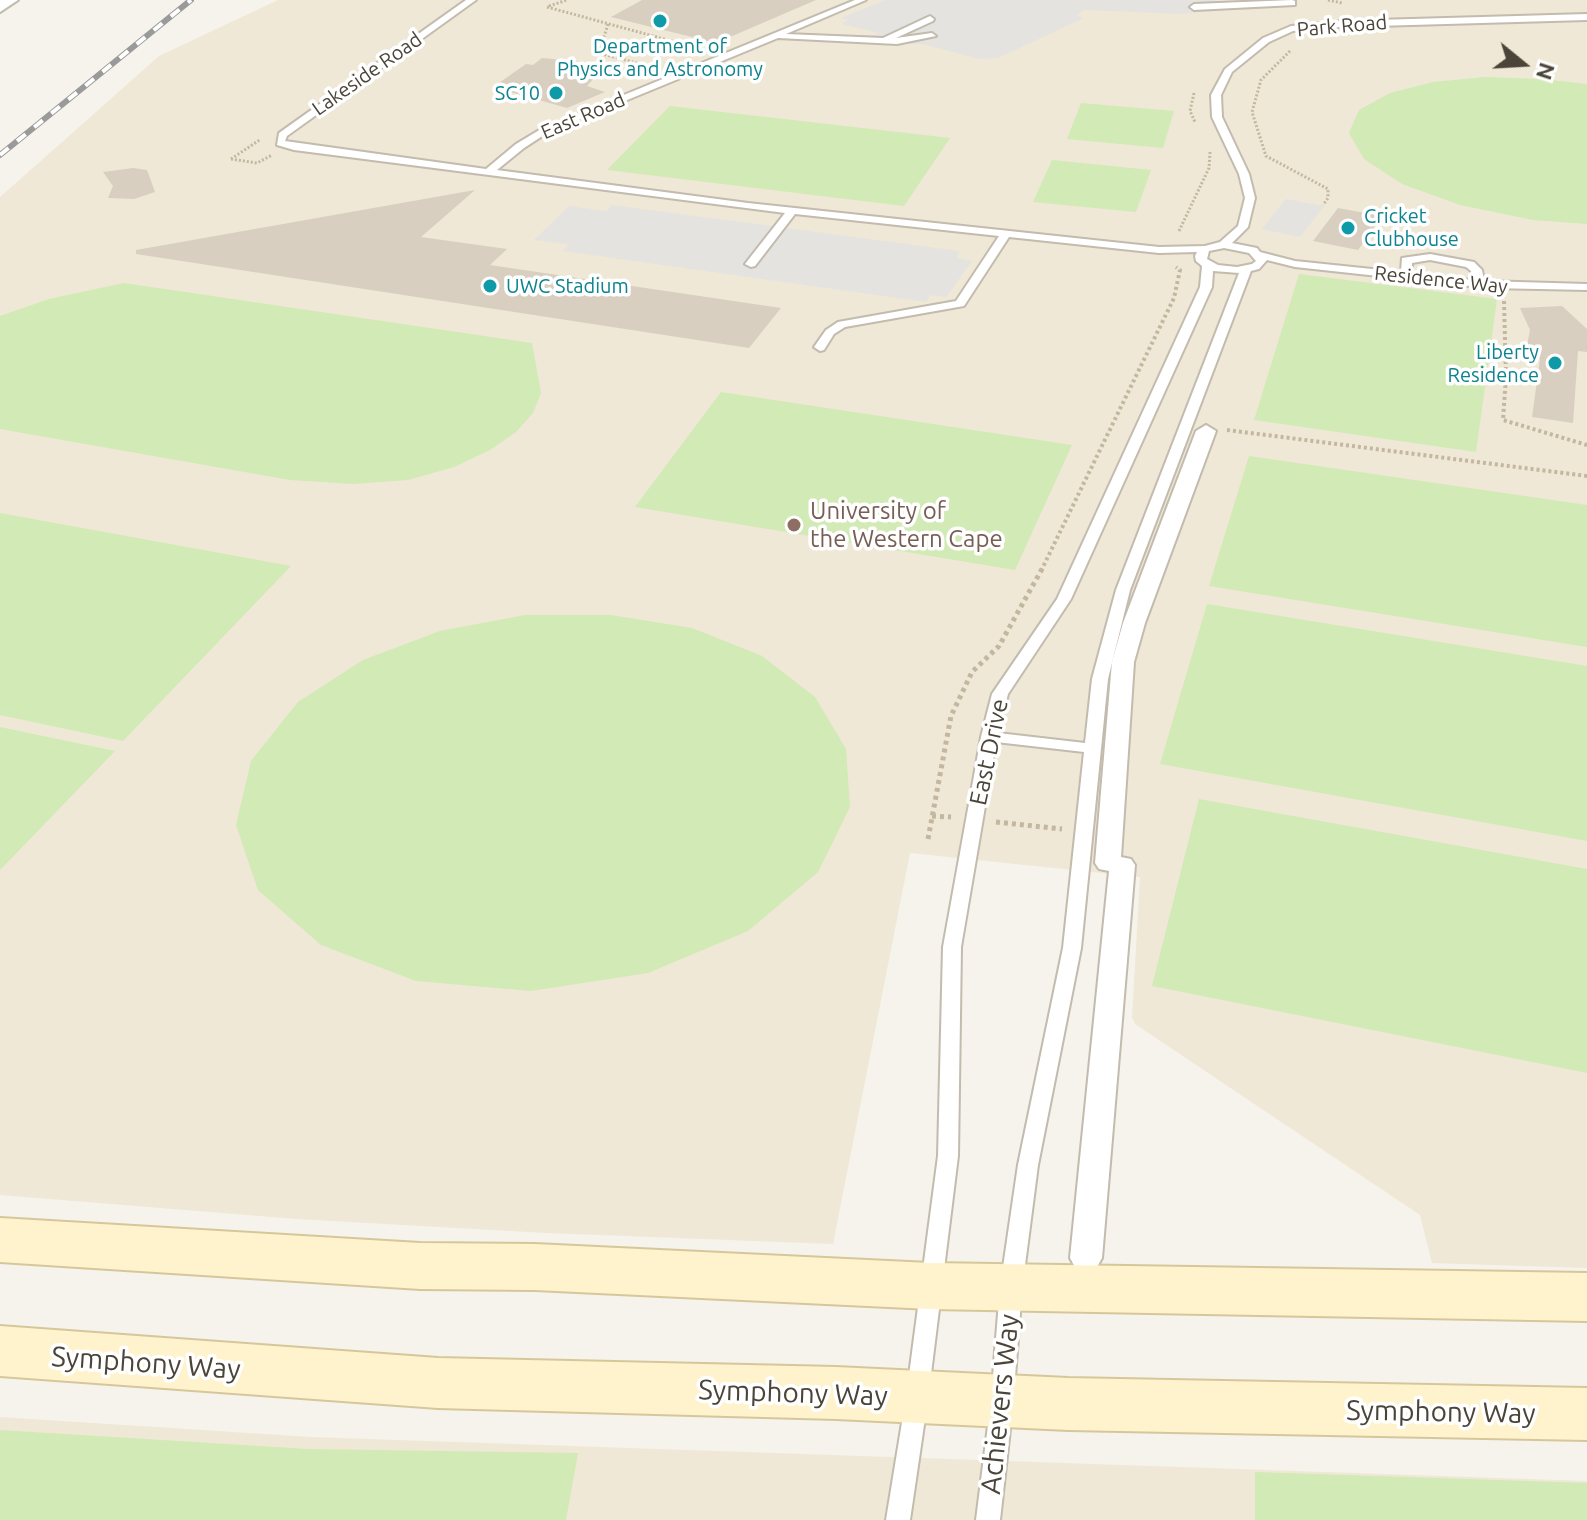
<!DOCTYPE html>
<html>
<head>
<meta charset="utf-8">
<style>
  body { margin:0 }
  #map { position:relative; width:1587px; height:1520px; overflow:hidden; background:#f6f3ec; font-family:Ubuntu,sans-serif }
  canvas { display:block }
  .north { position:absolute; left:1483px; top:24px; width:80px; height:80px; -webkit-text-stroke:6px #fff; paint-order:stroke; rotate:108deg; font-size:22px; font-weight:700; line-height:32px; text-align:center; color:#4b4439 }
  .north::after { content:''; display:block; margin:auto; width:28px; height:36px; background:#4b4439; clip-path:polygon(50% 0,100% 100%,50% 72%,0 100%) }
</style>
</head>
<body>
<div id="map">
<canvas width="1587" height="1520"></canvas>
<div class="north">N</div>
</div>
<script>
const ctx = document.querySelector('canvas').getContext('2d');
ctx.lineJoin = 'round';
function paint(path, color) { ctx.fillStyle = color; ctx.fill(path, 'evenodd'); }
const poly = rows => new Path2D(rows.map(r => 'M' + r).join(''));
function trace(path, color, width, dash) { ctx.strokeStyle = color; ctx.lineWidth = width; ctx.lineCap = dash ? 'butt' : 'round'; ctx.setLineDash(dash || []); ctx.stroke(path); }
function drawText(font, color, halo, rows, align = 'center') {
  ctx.font = font + ' Ubuntu,sans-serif'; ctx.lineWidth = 7; ctx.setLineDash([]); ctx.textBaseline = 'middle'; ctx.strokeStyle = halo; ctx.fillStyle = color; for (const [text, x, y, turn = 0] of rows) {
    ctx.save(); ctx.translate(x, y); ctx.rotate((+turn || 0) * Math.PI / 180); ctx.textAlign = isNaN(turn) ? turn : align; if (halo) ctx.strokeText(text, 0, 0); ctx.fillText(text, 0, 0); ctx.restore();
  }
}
paint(poly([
  [278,0,1587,0,1587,1268,1432,1263,1420,1215,1135,1024,1132,1017,1140,877,910,853,833,1244,546,1233,296,1219,0,1195,0,197,159,56],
  [0,1417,311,1437,1587,1481,1587,1520,0,1520]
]), '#efe8d6');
paint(poly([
  [1485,77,1543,79,1587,84,1587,224,1533,220,1460,205,1402,184,1364,159,1349,133,1359,110,1390,93,1433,82],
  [1081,103,1174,111,1163,148,1067,139],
  [670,106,950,138,904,206,607,170],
  [1052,160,1151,170,1136,212,1033,202],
  [1299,274,1497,299,1476,452,1254,420],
  [124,283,532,343,541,393,533,413,516,432,490,450,454,467,408,480,353,484,290,480,0,429,0,316,49,299],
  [721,392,1072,445,1015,570,635,507],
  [1249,456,1587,505,1587,647,1209,586],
  [0,513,291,566,123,741,0,715],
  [1207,604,1587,666,1587,841,1160,764],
  [525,615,611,615,692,628,762,656,815,697,846,749,850,807,818,872,748,931,648,973,531,991,416,981,321,945,258,890,236,825,251,761,298,702,363,660,440,631],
  [0,727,115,751,0,870],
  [1199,799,1587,869,1587,1073,1152,986],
  [0,1430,307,1449,578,1453,566,1520,0,1520],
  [1255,1472,1587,1483,1587,1520,1255,1520]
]), '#d2eab5');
paint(poly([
  [885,0,1214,0,1217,3,1248,2,1252,8,1180,14,1084,10,1076,15,1084,18,998,58,980,59,921,44,901,44,873,36,879,33,842,24,848,20,841,18],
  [1286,199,1324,206,1300,237,1262,229],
  [612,205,960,251,956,258,972,261,946,297,930,295,926,302,563,251,569,244,534,240,569,206,607,211]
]), '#e5e3e0');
paint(poly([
  [642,0,816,0,716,43,611,17],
  [542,58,583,62,568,74,596,76,587,86,605,92,567,108,493,87,526,64,533,65],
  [133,168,147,170,155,192,134,199,108,198,113,186,103,172],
  [475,190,421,237,507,249,490,265,781,308,749,348,136,254,136,250],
  [1338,208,1382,216,1358,250,1313,241],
  [1562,306,1587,329,1587,352,1578,351,1573,423,1532,417,1540,359,1525,356,1530,330,1520,308]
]), '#d8cfc1');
const service = poly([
  [466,0,476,0,287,136,285,141,486,169,516,144,541,129,855,0,866,0,786,34,883,38,930,16,934,19,933,21,896,38,932,33,936,36,897,44,778,38,547,133,524,148,497,170,748,203,1159,247,1205,246,1220,242,1238,226,1245,198,1239,174,1212,117,1211,95,1225,69,1263,38,1291,26,1341,21,1587,14,1587,20,1341,27,1293,31,1269,42,1232,72,1221,95,1222,117,1249,174,1255,198,1248,227,1232,243,1257,248,1260,252,1295,261,1401,272,1402,258,1430,254,1474,262,1482,270,1484,281,1587,284,1587,290,1489,288,1295,267,1267,260,1259,269,1251,271,1130,590,1108,679,1081,948,1038,1165,1022,1288,1013,1402,1000,1520,976,1520,991,1402,1000,1288,1018,1165,1063,948,1084,752,996,742,961,947,958,1156,928,1398,910,1520,886,1520,906,1398,938,1156,943,947,981,737,992,694,1057,599,1200,287,1202,266,1196,261,1195,256,1197,252,1159,253,1009,237,964,306,845,327,834,334,824,350,820,351,814,347,826,330,838,322,956,301,999,236,795,214,755,266,751,267,745,264,785,213,294,150,277,145,279,133,466,0],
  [1224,248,1249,253,1256,261,1252,264,1237,267,1218,265,1207,259,1209,251,1224,248],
  [1430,260,1466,267,1471,271,1472,280,1412,273,1412,263,1430,260],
  [1213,271,1239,273,1116,590,1092,679,1085,743,998,733,1008,694,1071,599,1212,287,1213,271],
  [1292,0,1295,1,1295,5,1194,10,1190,7,1194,4,1292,0]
]);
const pedestrian = poly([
  [1206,425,1216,431,1145,623,1134,662,1121,857,1131,859,1135,865,1102,1258,1097,1267,1086,1270,1075,1267,1070,1258,1109,871,1099,869,1095,863,1112,662,1123,623,1196,431,1206,425]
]);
const minor = poly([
  [0,0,18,0,0,12,0,0]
]);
const secondary = poly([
  [0,1218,420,1243,535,1244,930,1263,1587,1273,1587,1321,930,1309,535,1290,420,1289,0,1262,0,1218],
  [0,1326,438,1358,836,1367,1068,1378,1587,1388,1587,1440,1068,1430,836,1419,438,1408,0,1376,0,1326]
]);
trace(service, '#c2bbae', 4);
trace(pedestrian, '#c2bbae', 4);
trace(minor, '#c2bbae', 4);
trace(secondary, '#d6c79b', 4);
trace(poly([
  [1328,0,1342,3],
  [549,6,567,0],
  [547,7,697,48],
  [608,24,599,53,652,67],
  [1290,51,1261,80,1252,112,1266,156,1328,189,1328,198,1323,205],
  [1194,93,1190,111,1195,122],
  [231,159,257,163,272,155],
  [231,159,261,139],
  [1179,231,1209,168,1210,152]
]), '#c4b79f', 3, [2, 2]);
trace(poly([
  [1504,301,1506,376,1503,420,1587,445],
  [1227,430,1587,476],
  [1041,571,1174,298,1180,270,1176,267]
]), '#c4b79f', 4, [3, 3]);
trace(poly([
  [932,816,951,817],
  [996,822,1062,829],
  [928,839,951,716,972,672,999,646,1042,569]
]), '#c4b79f', 5, [4, 4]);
paint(service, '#fff');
paint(pedestrian, '#fff');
paint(minor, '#fff');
paint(secondary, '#fff3cd');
const rail = poly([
  [0,155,191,0]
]);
trace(rail, '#9a9a9a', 6);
trace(rail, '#fff', 4, [11]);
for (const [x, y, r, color] of [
  [660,21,8,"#0f9aa8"],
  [556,93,8,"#0f9aa8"],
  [1348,228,8,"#0f9aa8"],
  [490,286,8,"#0f9aa8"],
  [1555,363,8,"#0f9aa8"],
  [794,525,8,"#8d6e63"]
]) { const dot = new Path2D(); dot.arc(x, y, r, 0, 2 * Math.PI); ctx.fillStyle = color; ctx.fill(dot); trace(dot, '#fff', 3); }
drawText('20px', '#4b4439', '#fff', [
  ["Park Road",1342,26,-5],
  ["Lakeside Road",367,74,-35],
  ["East Road",583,116,-23],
  ["Residence Way",1441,280,6]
]);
drawText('20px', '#0d838f', '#fff', [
  ["Department of",660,46,"center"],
  ["Physics and Astronomy",660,69,"center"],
  ["SC10",540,93],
  ["Cricket",1364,216,"left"],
  ["Clubhouse",1364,239,"left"],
  ["UWC Stadium",506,286,"left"],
  ["Liberty",1539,352],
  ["Residence",1539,375]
], 'right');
drawText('24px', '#785e54', '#fff', [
  ["University of",810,511],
  ["the Western Cape",810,539]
], 'left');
drawText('24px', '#4b4439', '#fff', [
  ["East Drive",989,752,-78]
]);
drawText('28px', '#4b4439', '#fff', [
  ["Symphony Way",146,1363,4],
  ["Symphony Way",793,1393,2],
  ["Achievers Way",1000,1404,-84],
  ["Symphony Way",1441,1412,1]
]);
</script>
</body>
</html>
